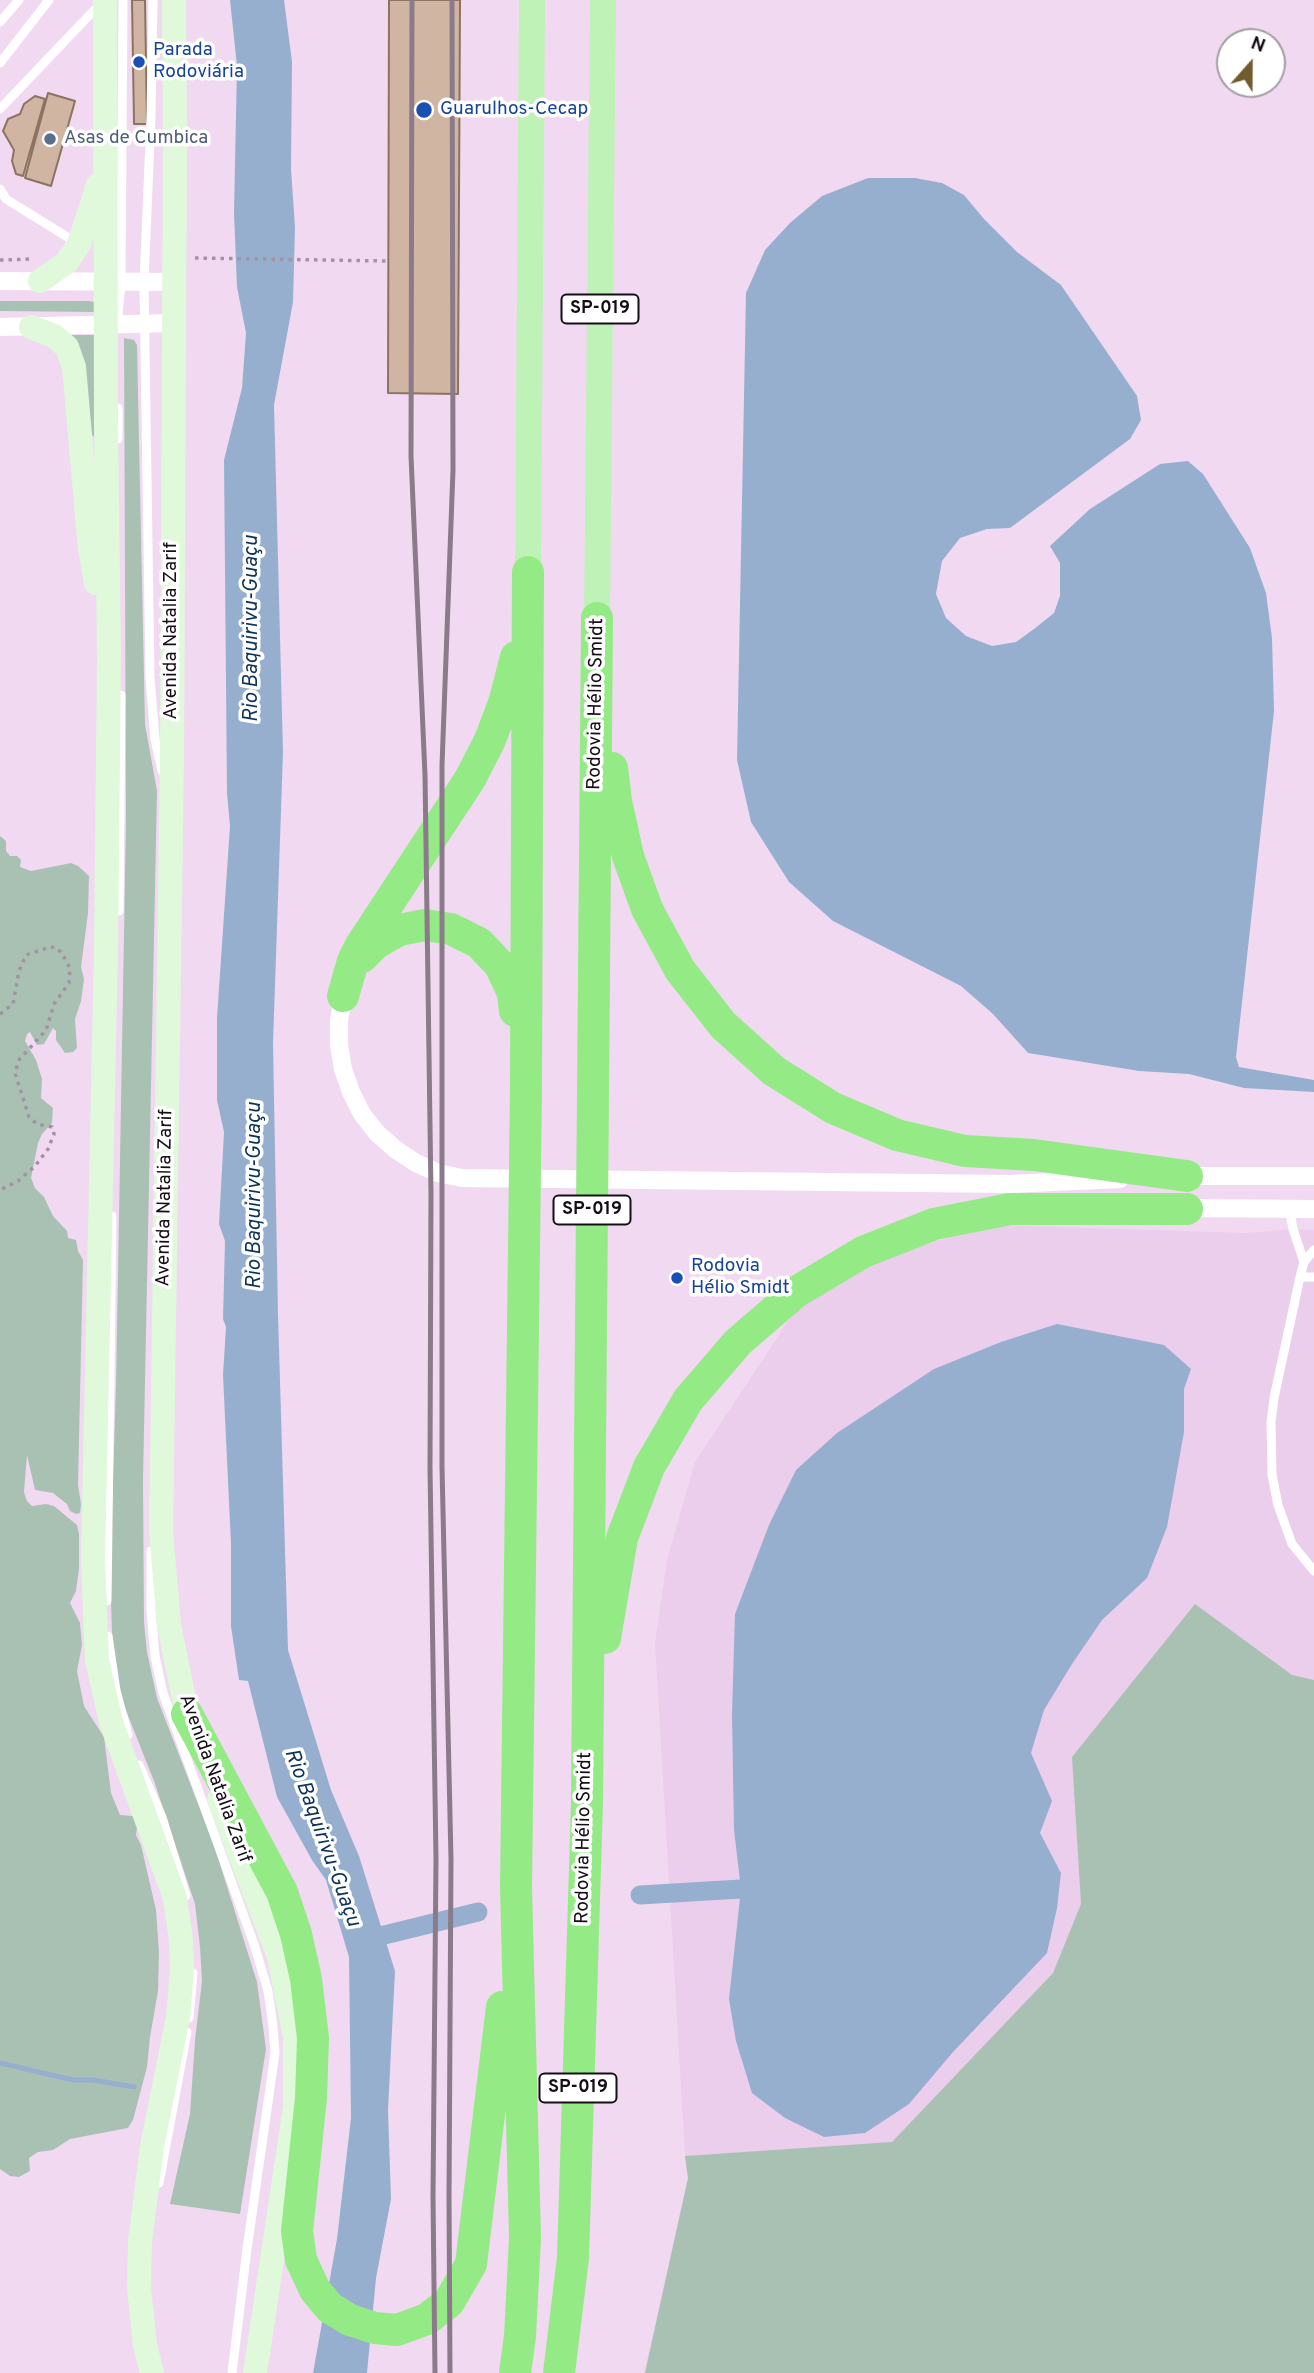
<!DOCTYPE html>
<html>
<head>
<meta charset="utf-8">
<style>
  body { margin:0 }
  #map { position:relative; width:1314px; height:2373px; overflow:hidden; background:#f1daf1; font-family:Overpass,sans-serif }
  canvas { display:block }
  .north { position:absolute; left:1216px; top:28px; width:70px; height:70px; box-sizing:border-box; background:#fff; border:2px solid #a29fa2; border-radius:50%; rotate:21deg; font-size:19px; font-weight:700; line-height:28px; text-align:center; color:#160e16 }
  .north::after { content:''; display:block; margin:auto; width:24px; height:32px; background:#735c2c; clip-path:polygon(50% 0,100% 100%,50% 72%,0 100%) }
</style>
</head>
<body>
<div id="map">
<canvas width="1314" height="2373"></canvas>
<div class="north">N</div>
</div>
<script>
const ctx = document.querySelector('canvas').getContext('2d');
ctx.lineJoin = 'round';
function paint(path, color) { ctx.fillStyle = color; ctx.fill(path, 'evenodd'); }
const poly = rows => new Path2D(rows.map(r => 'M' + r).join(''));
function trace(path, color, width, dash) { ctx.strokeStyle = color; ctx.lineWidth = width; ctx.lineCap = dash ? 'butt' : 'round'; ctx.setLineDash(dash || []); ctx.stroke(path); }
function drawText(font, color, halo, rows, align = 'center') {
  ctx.font = font + ' Overpass,sans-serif'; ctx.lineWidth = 7; ctx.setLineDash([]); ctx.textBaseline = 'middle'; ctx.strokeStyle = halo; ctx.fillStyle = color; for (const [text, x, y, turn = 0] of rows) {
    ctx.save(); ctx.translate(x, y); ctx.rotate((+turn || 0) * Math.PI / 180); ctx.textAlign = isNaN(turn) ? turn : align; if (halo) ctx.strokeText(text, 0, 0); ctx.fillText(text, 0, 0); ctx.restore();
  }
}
paint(poly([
  [992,1225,1246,1233,1293,1229,1314,1230,1314,2373,644,2373,688,2178,685,2156,655,1643,667,1560,695,1462,798,1306,893,1254]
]), '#ebceeb');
paint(poly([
  [0,301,89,301,94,302,94,312,0,311],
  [66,335,99,335,94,437,92,435],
  [124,338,134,340,137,345,145,724,157,791,143,1480,144,1622,147,1652,157,1698,214,1845,257,1982,266,2049,240,2214,170,2204,190,2114,195,2040,202,1981,200,1947,195,1904,154,1781,125,1708,115,1668,112,1632,110,1571,116,1385,126,820],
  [0,836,6,841,6,851,10,856,17,856,21,860,20,867,31,871,71,863,78,866,89,876,88,913,81,967,84,979,81,1001,75,1019,77,1048,73,1052,65,1053,56,1040,56,1031,53,1028,44,1044,37,1045,30,1032,27,1034,25,1041,36,1060,42,1079,41,1098,53,1108,52,1123,42,1134,38,1143,31,1178,35,1188,44,1197,53,1216,67,1231,68,1238,76,1240,78,1251,83,1260,78,1485,81,1504,80,1513,76,1514,70,1511,67,1504,53,1493,35,1490,27,1455,24,1492,27,1501,32,1506,46,1504,54,1506,77,1525,79,1534,79,1568,76,1591,70,1603,80,1623,82,1645,77,1671,84,1706,104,1737,111,1793,120,1815,132,1816,138,1822,136,1835,141,1845,156,1910,159,1952,158,1991,150,2037,147,2067,133,2120,128,2128,70,2139,53,2150,38,2152,29,2158,30,2171,19,2177,10,2176,0,2169],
  [1195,1604,1292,1675,1314,1680,1314,2373,645,2373,688,2178,685,2156,892,2142,1053,1973,1081,1904,1072,1757]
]), '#a9c1b3');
paint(poly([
  [230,0,284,0,292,62,291,169,295,227,293,302,274,405,283,752,273,1043,278,1314,288,1650,331,1790,359,1856,395,1971,388,2110,391,2199,376,2278,367,2373,313,2373,337,2239,351,2118,349,1957,326,1880,312,1860,277,1797,248,1681,239,1680,231,1626,231,1544,223,1375,226,1327,223,1319,225,1241,219,1224,224,1132,217,1100,217,1018,230,826,227,793,224,460,242,388,246,333,237,287,234,213,237,66],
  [868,178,915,178,942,183,964,195,984,219,1017,252,1061,285,1137,396,1141,420,1130,439,1010,528,987,529,960,538,942,561,936,594,946,618,966,636,992,646,1016,642,1034,629,1054,613,1060,596,1060,563,1050,546,1090,509,1160,464,1188,461,1203,474,1250,548,1266,593,1272,638,1274,711,1236,1057,1239,1067,1314,1080,1314,1092,1244,1088,1189,1074,1139,1071,1028,1053,993,1014,961,986,833,921,789,882,751,822,737,760,746,293,765,250,790,223,822,196],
  [1057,1324,1164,1345,1191,1369,1184,1389,1184,1432,1167,1527,1147,1578,1102,1620,1072,1664,1044,1710,1031,1753,1052,1801,1040,1833,1061,1873,1057,1908,1047,1953,953,2052,909,2104,865,2133,824,2137,785,2118,752,2093,736,2041,729,1999,741,1889,734,1830,732,1714,735,1614,769,1525,796,1470,837,1433,934,1369,1001,1342]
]), '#96afcf');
trace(poly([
  [0,2063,73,2080,93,2080,134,2087]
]), '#96afcf', 5);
trace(poly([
  [640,1895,741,1889],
  [360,1941,478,1912]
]), '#96afcf', 19);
const building = poly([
  [132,0,145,0,147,124,134,124,132,0],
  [389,0,460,0,458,394,388,393,389,0],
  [48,93,75,101,51,186,25,178,48,93],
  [35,96,45,99,23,176,16,174,12,161,14,150,3,131,8,119,20,114,24,104,35,96]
]);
paint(building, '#d0b6a2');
trace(building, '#8b7361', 2);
trace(poly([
  [195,258,388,261],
  [0,260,33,259],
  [0,1014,13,1004,19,971,26,955,47,948,55,947,61,952,70,968,69,983,54,1004,46,1030,19,1060,15,1073,29,1117,37,1124,52,1127,54,1134,48,1149,35,1166,18,1181,0,1190]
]), '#a392a3', 3.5, [3.5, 5]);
trace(poly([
  [153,0,151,116,144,282,150,677,155,739,162,771],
  [0,22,19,0],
  [0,63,49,0],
  [0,109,100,4],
  [0,189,6,199,77,243],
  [117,327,121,282,123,0],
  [118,408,118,439],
  [119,911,121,695],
  [1289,1208,1293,1229,1304,1262],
  [1314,1250,1304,1262,1300,1277,1274,1398,1271,1422,1272,1475,1278,1505,1292,1544,1314,1571],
  [1300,1277,1314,1277],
  [151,1551,151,1610,155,1656,163,1693,254,1944,268,1991,273,2026,275,2053,247,2249,232,2373],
  [107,1601,112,1216],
  [108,1636,116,1691,128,1735],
  [139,1765,162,1817,186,1896],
  [189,2018,193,1973],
  [159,2183,187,2032]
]), '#fff', 9);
trace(poly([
  [0,281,175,282],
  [0,327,175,323],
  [343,996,339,1020,339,1045,343,1069,351,1092,362,1114,377,1133,395,1149,416,1163,438,1173,462,1178,1010,1184,1120,1179],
  [1180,1176,1314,1176],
  [1181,1208,1314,1209]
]), '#fff', 18);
trace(poly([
  [105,0,106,421,109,656,106,948,93,1560,97,1660,111,1722,175,1898,181,1940,182,1969,178,2017,152,2146,140,2241,139,2288,145,2345,152,2373],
  [174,0,175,139,172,759,161,1532,169,1625,187,1714,193,1732],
  [40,281,67,262,79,244,98,185],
  [31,327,54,336,67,347,74,367,90,549,96,583],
  [219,1799,279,1957,295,2037,295,2107,255,2373]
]), '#dff9da', 24);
trace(poly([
  [528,572,532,0],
  [597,618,603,0]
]), '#bff2b6', 26);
trace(poly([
  [612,768,616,801,628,856,647,909,680,970,723,1025,774,1071,833,1108,897,1135,965,1151,1034,1155,1187,1176],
  [362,957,376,943,399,930,425,925,451,929,479,943,500,965,513,993,515,1011],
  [343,996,353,961,361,945,470,779,490,740,505,700,516,657],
  [605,1638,622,1538,649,1467,688,1400,738,1342,796,1292,863,1252,934,1224,1010,1209,1187,1209],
  [187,1714,282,1892,296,1934,306,1979,313,2038,311,2098,297,2231,301,2260,315,2290,330,2308,350,2320,375,2328,397,2330,427,2319,449,2302,471,2264,502,2007],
  [515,2373,520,2336,525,2238,516,1887,526,1086,528,572],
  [559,2373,573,2258,587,1803,597,618]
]), '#94ea85', 32);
trace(poly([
  [412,0,411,456,425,775,431,1195,430,1468,436,1859,433,2196,435,2373],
  [450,2373,449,2196,451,1859,442,1467,442,765,453,470,452,0]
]), '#8a7a8a', 5);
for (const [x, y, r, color] of [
  [139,62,7,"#1a4fb4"],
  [424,110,9,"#1a4fb4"],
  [50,139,7,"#5c6f8a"],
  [677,1278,7,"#1a4fb4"]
]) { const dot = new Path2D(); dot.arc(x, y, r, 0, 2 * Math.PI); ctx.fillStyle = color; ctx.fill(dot); trace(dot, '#fff', 2.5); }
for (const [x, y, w] of [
  [600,309,77],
  [592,1210,77],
  [578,2088,77]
]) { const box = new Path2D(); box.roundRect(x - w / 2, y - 14.5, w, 29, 5); ctx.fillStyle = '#fff'; ctx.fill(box); trace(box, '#160e16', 2); }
drawText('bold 18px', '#160e16', null, [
  ["SP-019",600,309],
  ["SP-019",592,1210],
  ["SP-019",578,2088]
]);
drawText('19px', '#164399', '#fff', [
  ["Parada",153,51],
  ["Rodoviária",153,73],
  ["Guarulhos-Cecap",440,110],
  ["Rodovia",691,1267],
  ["Hélio Smidt",691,1289]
], 'left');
drawText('19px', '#4e5e75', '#fff', [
  ["Asas de Cumbica",64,139]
], 'left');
drawText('19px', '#160e16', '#fff', [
  ["Avenida Natalia Zarif",172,631,-90],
  ["Rodovia Hélio Smidt",597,704,-89],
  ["Avenida Natalia Zarif",166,1198,-89],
  ["Avenida Natalia Zarif",214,1779,70],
  ["Rodovia Hélio Smidt",585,1838,-89]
]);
drawText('italic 21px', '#0e335b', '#fff', [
  ["Rio Baquirivu-Guaçu",253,629,-90],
  ["Rio Baquirivu-Guaçu",256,1196,-90],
  ["Rio Baquirivu-Guaçu",321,1838,70]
]);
</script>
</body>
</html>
